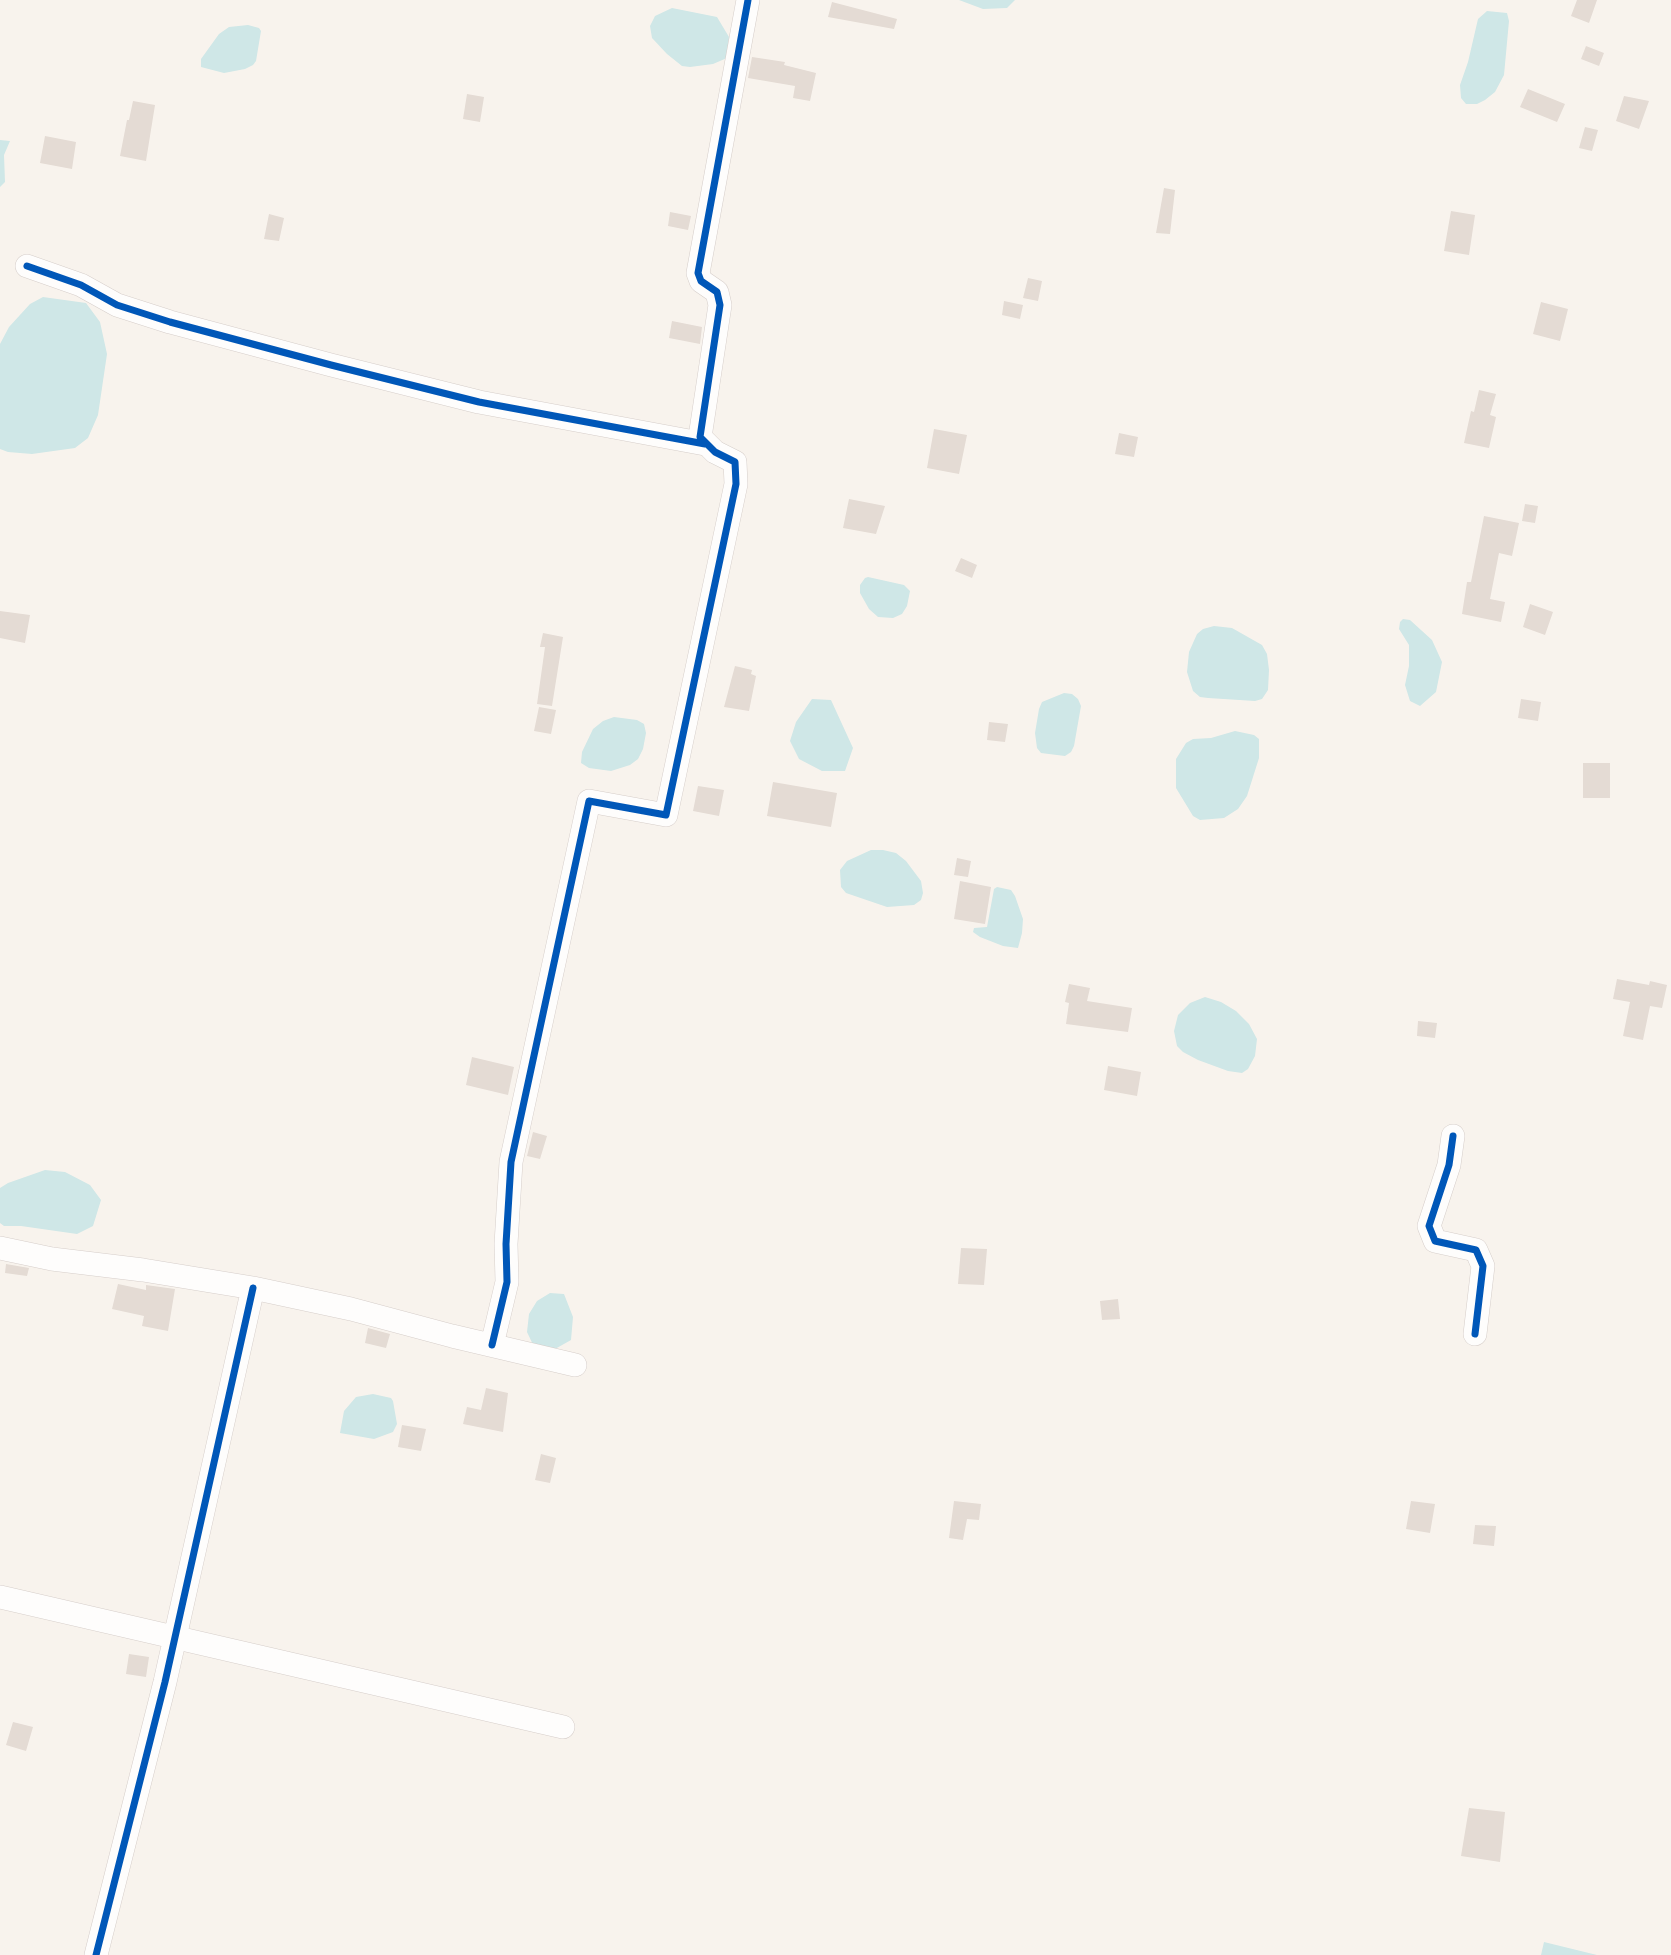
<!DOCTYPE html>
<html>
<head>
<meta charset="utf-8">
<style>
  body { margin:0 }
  canvas { display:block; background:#f8f3ed }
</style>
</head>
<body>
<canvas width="1671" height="1955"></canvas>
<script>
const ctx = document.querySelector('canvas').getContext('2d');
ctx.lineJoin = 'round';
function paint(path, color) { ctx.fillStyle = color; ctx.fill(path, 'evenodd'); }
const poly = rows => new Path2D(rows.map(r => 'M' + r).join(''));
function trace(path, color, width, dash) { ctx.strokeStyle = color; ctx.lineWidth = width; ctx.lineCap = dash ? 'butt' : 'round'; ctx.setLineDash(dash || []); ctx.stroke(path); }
paint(poly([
  [959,0,1015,0,1007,8,983,9],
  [672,8,717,17,729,37,727,58,713,64,690,67,682,66,667,54,652,38,650,26,655,16],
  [1487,11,1507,13,1509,21,1504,75,1495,92,1485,100,1477,104,1466,104,1461,98,1460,85,1468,62,1478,19],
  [248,25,259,28,261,31,256,61,253,65,245,69,224,73,201,67,201,59,219,34,229,27],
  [0,140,10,141,4,155,5,182,0,187],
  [43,297,86,303,100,322,107,354,98,415,88,438,75,448,32,454,8,452,0,449,0,344,9,327,30,304],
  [868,577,904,585,910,591,907,606,902,614,893,618,878,617,869,609,860,593,860,585,865,578],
  [1403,619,1410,620,1432,640,1442,662,1436,692,1420,706,1410,701,1405,685,1409,666,1409,645,1399,629,1400,622],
  [1214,626,1232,628,1262,645,1267,654,1269,670,1268,690,1262,699,1255,701,1208,698,1200,697,1193,691,1187,672,1189,652,1197,634,1203,629],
  [1064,693,1072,694,1078,699,1081,706,1074,746,1071,752,1065,756,1041,753,1037,748,1035,733,1039,709,1042,702],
  [812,699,831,700,853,748,845,771,822,771,799,759,790,741,796,722],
  [614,717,637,720,644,724,646,733,643,749,638,759,630,765,611,771,589,768,581,763,582,752,593,729,603,721],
  [1235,731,1254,735,1259,739,1259,758,1247,796,1238,809,1224,818,1200,820,1193,816,1176,788,1176,759,1186,743,1193,739,1211,738],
  [871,850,883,850,896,853,906,861,921,881,923,893,921,900,914,905,887,907,846,893,841,887,840,870,847,861],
  [997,887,1011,890,1015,896,1023,919,1022,933,1018,948,1003,946,980,937,973,932,974,928,987,927,994,889],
  [1205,997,1221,1002,1236,1011,1249,1024,1257,1039,1255,1056,1248,1069,1242,1073,1228,1071,1198,1060,1183,1052,1177,1046,1174,1031,1178,1015,1190,1003],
  [45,1170,65,1172,90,1185,101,1200,93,1226,77,1234,21,1226,4,1226,0,1223,0,1188,8,1183],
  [550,1293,564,1294,573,1317,571,1340,555,1349,536,1351,527,1332,529,1314,537,1301],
  [373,1394,391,1398,393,1401,397,1424,393,1432,374,1439,340,1433,344,1411,356,1397],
  [1544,1942,1597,1955,1541,1955]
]), '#cfe7e7');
paint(poly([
  [1577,0,1597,0,1589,23,1571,16],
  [832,2,897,19,894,29,828,17],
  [1586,46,1604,53,1599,66,1581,59],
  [752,57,785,62,784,65,816,73,810,101,793,98,795,86,748,78],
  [1528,89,1565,104,1557,122,1520,107],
  [467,94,484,97,480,122,463,119],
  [1624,96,1649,101,1639,129,1616,121],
  [133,101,155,105,146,161,120,156,127,120,129,120],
  [1585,127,1598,130,1592,151,1579,148],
  [45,136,76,142,72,169,40,163],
  [1164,188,1175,190,1170,234,1156,233],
  [1451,211,1475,215,1469,255,1444,251],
  [670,212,691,216,688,230,668,226],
  [269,214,284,218,279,241,264,239],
  [1028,278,1042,281,1038,301,1023,298],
  [1004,301,1023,305,1020,319,1002,315],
  [1541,302,1568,309,1560,341,1533,334],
  [672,321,702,327,700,344,669,338],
  [1479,390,1496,394,1490,415,1496,417,1489,448,1464,443,1471,411,1474,412],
  [934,429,967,435,959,474,927,468],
  [1119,433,1138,437,1134,457,1115,454],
  [849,499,885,506,876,534,843,528],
  [1525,504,1538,506,1535,523,1522,521],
  [1484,516,1519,523,1512,556,1499,553,1490,599,1505,602,1501,622,1462,614,1467,582,1471,582],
  [961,558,977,565,972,578,955,571],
  [1530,604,1553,612,1545,635,1523,627],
  [0,611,30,615,25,643,0,638],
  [543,633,563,637,552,706,537,704,545,647,540,647],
  [735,666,752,670,751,674,756,676,749,711,724,707],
  [1521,699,1541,702,1538,721,1518,718],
  [539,707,556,710,551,734,534,731],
  [989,722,1008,724,1005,742,987,740],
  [1583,763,1610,763,1610,798,1583,798],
  [773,782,837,793,831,827,767,816],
  [698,786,724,790,719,816,693,811],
  [957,858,971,861,968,877,954,875],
  [960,881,991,887,985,924,954,919],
  [1617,979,1649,985,1650,981,1667,985,1662,1008,1650,1006,1643,1040,1623,1036,1630,1002,1613,999],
  [1069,984,1090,988,1087,1001,1132,1008,1128,1032,1066,1024,1069,1003,1065,1002],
  [1418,1021,1437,1023,1435,1038,1417,1036],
  [472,1057,514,1067,508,1095,466,1085],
  [1108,1066,1141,1072,1137,1096,1104,1090],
  [533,1132,547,1136,540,1159,527,1156],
  [961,1248,987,1249,984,1285,958,1284],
  [6,1264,29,1268,27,1276,5,1273],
  [118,1284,146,1290,146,1285,175,1289,168,1331,142,1326,144,1316,112,1309],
  [1118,1299,1120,1319,1102,1320,1100,1301],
  [368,1328,390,1334,386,1348,365,1343],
  [486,1388,508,1393,503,1432,463,1424,467,1407,481,1410],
  [402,1425,426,1429,421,1451,398,1447],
  [541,1454,556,1458,550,1483,535,1480],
  [954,1501,981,1504,979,1520,967,1519,963,1540,949,1538],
  [1411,1501,1435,1504,1430,1533,1406,1529],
  [1475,1525,1496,1526,1494,1546,1473,1544],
  [129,1654,149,1657,146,1677,126,1674],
  [13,1722,33,1727,26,1751,6,1745],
  [1469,1808,1505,1812,1500,1862,1461,1856]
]), '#e4dbd4');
const minor = poly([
  [27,266,81,285,117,305,170,322,331,365,479,402,705,444],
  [1453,1136,1449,1165,1429,1226,1435,1241,1476,1250,1483,1266,1475,1334],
  [0,1248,52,1259,143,1270,253,1288,351,1309,452,1336,575,1365],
  [492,1345,507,1282,506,1244,511,1162,589,801,666,815,736,484,735,462,715,452,700,437,720,305,717,292,701,281,698,273,748,0],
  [0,1597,563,1727],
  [96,1955,165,1682,253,1288]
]);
trace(minor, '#d6ceca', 24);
trace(minor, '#fefdfc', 23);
trace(poly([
  [27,266,81,285,117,305,170,322,331,365,479,402,705,444],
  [1453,1136,1449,1165,1429,1226,1435,1241,1476,1250,1483,1266,1475,1334],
  [492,1345,507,1282,506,1244,511,1162,589,801,666,815,736,484,735,462,715,452,700,437,720,305,717,292,701,281,698,273,748,0],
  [96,1955,165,1682,253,1288]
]), '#0057b8', 7);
</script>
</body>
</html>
